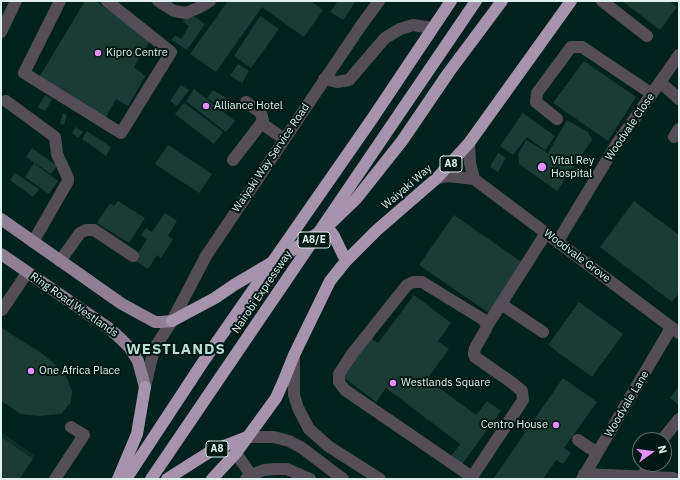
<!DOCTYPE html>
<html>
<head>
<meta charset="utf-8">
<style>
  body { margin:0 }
  #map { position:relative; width:680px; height:480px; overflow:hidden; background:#00221c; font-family:"IBM Plex Sans",sans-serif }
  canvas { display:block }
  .frame { position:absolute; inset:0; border:2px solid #e0f2ee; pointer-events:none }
  .north { position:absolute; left:632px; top:432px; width:40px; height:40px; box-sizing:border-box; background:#011713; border:1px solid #5a6f6b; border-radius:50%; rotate:76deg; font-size:11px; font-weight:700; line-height:16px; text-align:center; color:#e0f2ee }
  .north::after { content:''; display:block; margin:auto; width:14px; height:18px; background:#e98dfe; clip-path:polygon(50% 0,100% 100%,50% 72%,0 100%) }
</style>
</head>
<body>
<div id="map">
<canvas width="680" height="480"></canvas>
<div class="frame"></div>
<div class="north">N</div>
</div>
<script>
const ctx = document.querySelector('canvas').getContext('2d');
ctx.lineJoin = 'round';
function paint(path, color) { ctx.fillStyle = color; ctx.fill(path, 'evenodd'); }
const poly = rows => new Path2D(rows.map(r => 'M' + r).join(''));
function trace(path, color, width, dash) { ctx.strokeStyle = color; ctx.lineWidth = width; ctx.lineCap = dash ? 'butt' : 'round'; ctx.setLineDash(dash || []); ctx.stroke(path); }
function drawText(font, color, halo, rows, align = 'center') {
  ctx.font = font + ' "IBM Plex Sans",sans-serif'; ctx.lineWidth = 4; ctx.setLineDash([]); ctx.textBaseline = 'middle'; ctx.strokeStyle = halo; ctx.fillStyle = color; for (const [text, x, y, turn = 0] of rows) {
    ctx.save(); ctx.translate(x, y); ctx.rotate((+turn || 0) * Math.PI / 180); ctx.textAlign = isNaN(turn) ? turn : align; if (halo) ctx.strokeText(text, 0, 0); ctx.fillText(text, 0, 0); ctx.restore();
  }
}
paint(poly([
  [1,432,34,455,20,479,1,479]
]), '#0c2f29');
paint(poly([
  [85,1,95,1,151,39,134,67,145,76,136,93,128,106,116,99,105,119,38,79],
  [228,1,311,1,323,10,304,37,262,7,216,72,190,54],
  [338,1,356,1,343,20,330,12],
  [622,1,669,1,677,7,660,30],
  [189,13,205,24,187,50,172,40,175,35,181,39,189,26,183,22],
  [260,16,279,29,251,68,234,56],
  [584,61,636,97,608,141,553,103],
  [238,64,249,71,242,83,230,76],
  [181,85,189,90,177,106,170,101],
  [194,89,235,121,226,132,186,101],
  [213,90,228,99,222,108,207,98],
  [45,95,52,99,45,111,38,107],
  [184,103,223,132,214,144,175,114],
  [63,113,67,115,64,125,60,124],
  [523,113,555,136,545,150,527,137,513,155,500,146],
  [567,120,588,132,592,140,557,191,519,164,518,154,526,140,548,153],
  [76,127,83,132,78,138,72,133],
  [87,131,111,147,106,156,82,139],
  [168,145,212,174,199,193,155,164],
  [32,148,57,166,51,174,26,157],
  [498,153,506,158,498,172,490,167],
  [34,163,58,181,49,194,25,177],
  [15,173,39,189,33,197,10,180],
  [118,201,145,218,129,243,97,223,110,203,114,206],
  [634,201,679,235,679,293,672,302,600,247],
  [165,213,177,221,168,236,173,239,161,258,157,255,148,269,134,260,147,239,141,235,146,228,152,232],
  [454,215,523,263,489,313,419,265],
  [414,295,451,323,438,341,449,349,427,379,476,415,487,401,501,411,460,467,449,459,460,444,386,388,376,402,342,376,370,338,378,343],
  [579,302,623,334,592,377,548,345],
  [1,327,22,341,40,352,57,366,66,376,72,391,71,402,61,414,38,416,21,414,1,401],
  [563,378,597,402,564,448,571,453,563,464,556,460,543,479,493,479],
  [679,386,679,405,670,398],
  [1,437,33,459,19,479,1,479]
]), '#1b3c35');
trace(poly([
  [60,1,24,73,121,133,171,52,107,1],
  [158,1,174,11,186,13,198,8,210,1],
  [602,1,647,36],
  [1,32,16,1],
  [324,79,337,82,349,80,385,38,400,29,413,25,432,28],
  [660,82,679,99],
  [6,101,55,137,57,154,68,178,68,181,33,242],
  [557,119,536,102,537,93,571,47,582,47,652,94],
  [261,123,284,139],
  [674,137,679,129],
  [469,143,470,163,474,179],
  [233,160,263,121,261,113,246,102],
  [437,178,448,176,474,179,679,333],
  [558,241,616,145,679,55],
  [60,261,80,233,86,230,94,230,133,256],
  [501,304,543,332],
  [2,310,27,273],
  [487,326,546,233],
  [294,356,294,395,298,408,309,429,328,446,380,479],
  [145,387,154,349,172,321,206,256,360,27,379,1],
  [247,437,274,437,289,441,302,448,343,479],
  [578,440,597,453],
  [662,440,679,419],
  [236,453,251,475],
  [584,474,673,478],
  [642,477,649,464],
  [55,479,84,435,71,427],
  [246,479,251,475,264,470,275,469,287,469,310,479],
  [470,479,472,477,523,400,522,391,511,382,475,357,474,354,475,348,486,329,487,326,484,320,422,282,413,282,407,285,352,354,339,374,339,382,345,390,472,477],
  [582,479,671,328]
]), '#564e57', 12);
trace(poly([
  [1,219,122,304,155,322,161,322,172,321],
  [1,254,110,329,121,339,130,348,138,361,145,387]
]), '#907f93', 12);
trace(poly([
  [327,227,334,236,346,261],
  [172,321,215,298,234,285,288,253,327,227,356,199,402,141,449,72,502,1],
  [118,479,137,434,145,387],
  [167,479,211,451,247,437],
  [212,479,236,453,276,398,284,380,294,355,330,281,346,261,377,230,437,178,469,143,571,1]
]), '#a793ab', 12);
trace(poly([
  [126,479,205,359,372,119,451,1],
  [151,479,476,1]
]), '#a793ab', 12);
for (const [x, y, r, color] of [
  [98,53,4,"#e98dfe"],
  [206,106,4,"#e98dfe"],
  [542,167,5,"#e98dfe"],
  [31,371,4,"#e98dfe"],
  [393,383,4,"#e98dfe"],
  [556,425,4,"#e98dfe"]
]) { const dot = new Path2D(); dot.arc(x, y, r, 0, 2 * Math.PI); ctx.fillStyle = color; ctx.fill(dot); trace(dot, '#011713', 1.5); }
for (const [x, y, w] of [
  [451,164,22],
  [314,240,32],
  [217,449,22]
]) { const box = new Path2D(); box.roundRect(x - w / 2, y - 8, w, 16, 3); ctx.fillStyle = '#011713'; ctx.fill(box); trace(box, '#e0f2ee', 1); }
drawText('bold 10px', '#e0f2ee', null, [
  ["A8",451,164],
  ["A8/E",314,240],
  ["A8",217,449]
]);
drawText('11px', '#e0f2ee', '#011713', [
  ["Kipro Centre",106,53],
  ["Alliance Hotel",214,106],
  ["Vital Rey",551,161],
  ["Hospital",551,174],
  ["One Africa Place",39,371],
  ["Westlands Square",401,383],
  ["Centro House",548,425,"right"]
], 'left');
drawText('11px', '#e0f2ee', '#011713', [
  ["Woodvale Close",630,127,-56],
  ["Waiyaki Way Service Road",271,158,-56],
  ["Waiyaki Way",407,187,-41],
  ["Woodvale Grove",577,256,37],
  ["Nairobi Expressway",262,292,-56],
  ["Ring Road Westlands",74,305,35],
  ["Woodvale Lane",627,404,-59]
]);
ctx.letterSpacing = '1px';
drawText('bold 15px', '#b8ded5', '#011713', [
  ["WESTLANDS",176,350]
]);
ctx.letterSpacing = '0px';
</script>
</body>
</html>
